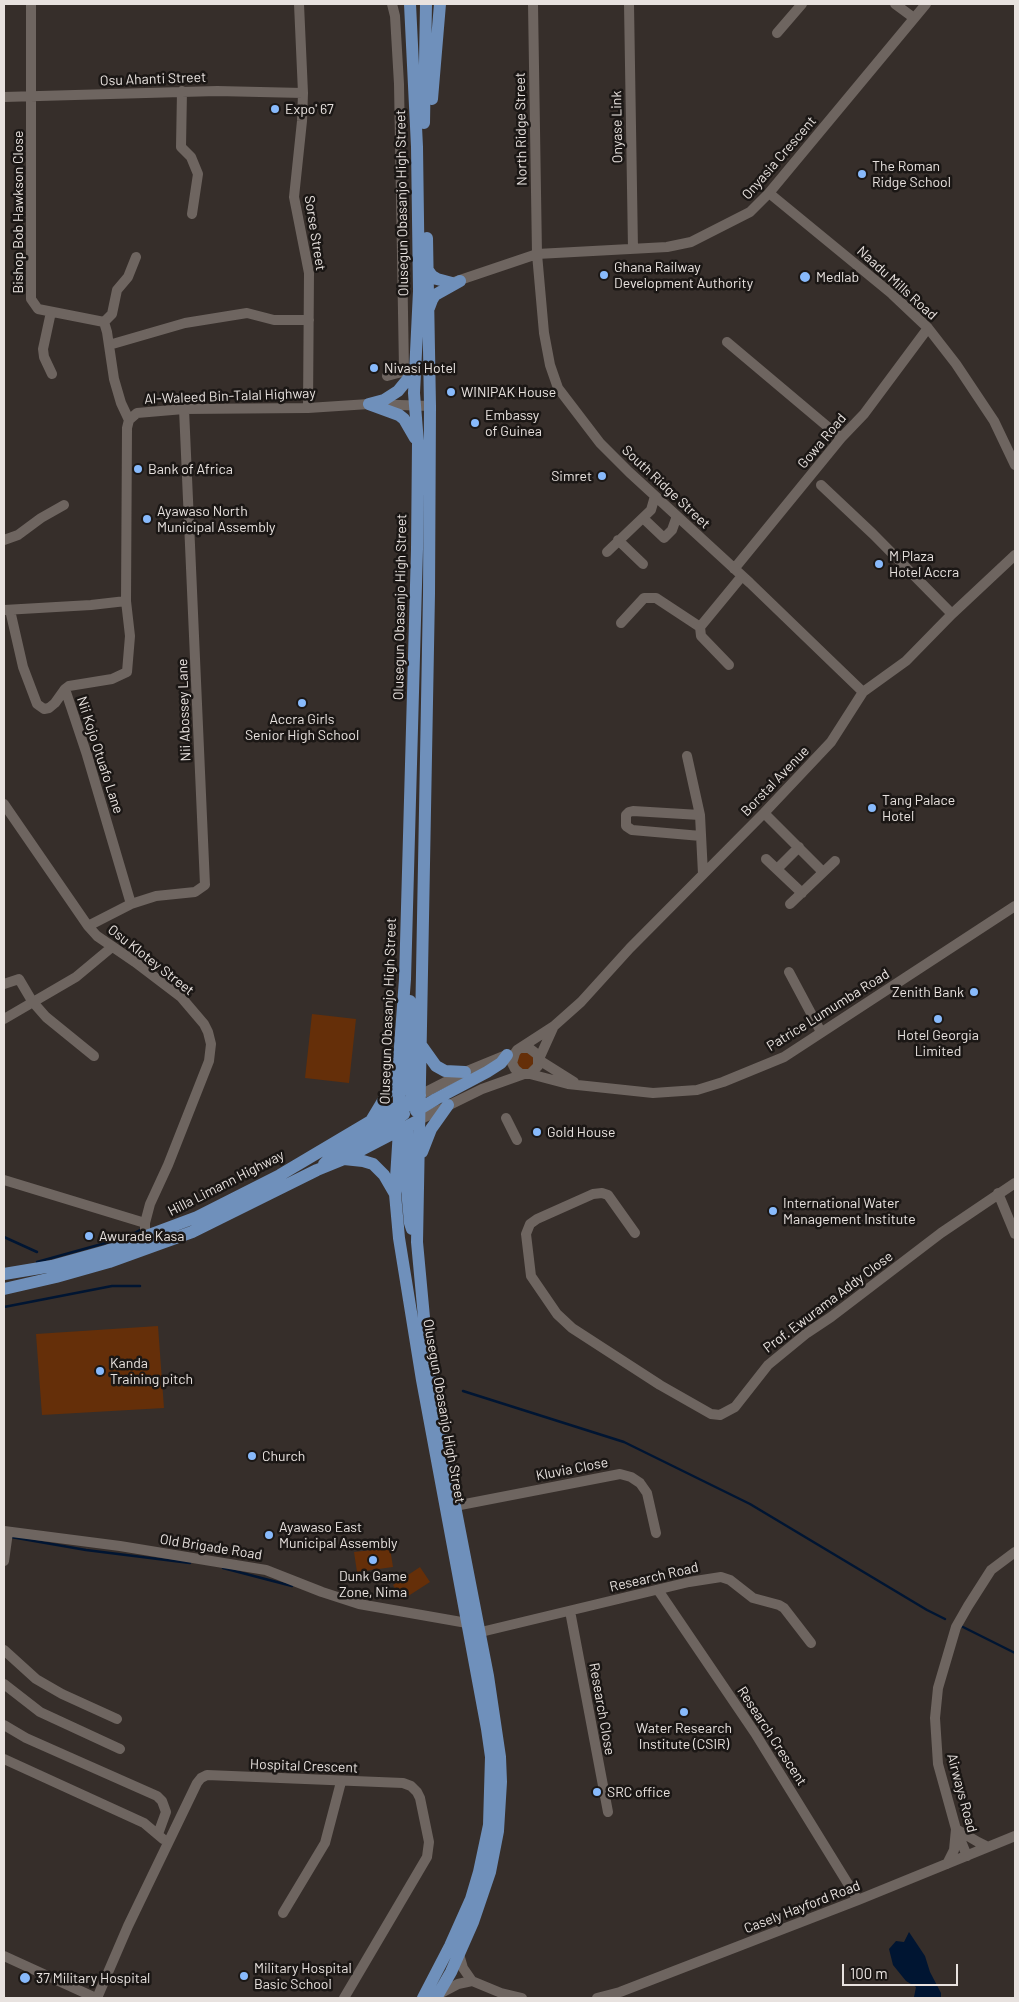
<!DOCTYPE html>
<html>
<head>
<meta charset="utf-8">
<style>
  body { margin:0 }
  #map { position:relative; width:1019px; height:2002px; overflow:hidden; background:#362e2a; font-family:Barlow,sans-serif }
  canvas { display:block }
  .frame { position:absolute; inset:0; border:5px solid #e8e2df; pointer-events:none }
  .scale { position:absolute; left:842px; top:1964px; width:116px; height:22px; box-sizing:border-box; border:2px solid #e8e2df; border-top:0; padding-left:6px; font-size:15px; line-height:18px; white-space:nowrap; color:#e8e2df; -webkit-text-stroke:4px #1b1715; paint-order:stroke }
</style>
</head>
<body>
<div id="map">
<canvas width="1019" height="2002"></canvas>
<div class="frame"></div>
<div class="scale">100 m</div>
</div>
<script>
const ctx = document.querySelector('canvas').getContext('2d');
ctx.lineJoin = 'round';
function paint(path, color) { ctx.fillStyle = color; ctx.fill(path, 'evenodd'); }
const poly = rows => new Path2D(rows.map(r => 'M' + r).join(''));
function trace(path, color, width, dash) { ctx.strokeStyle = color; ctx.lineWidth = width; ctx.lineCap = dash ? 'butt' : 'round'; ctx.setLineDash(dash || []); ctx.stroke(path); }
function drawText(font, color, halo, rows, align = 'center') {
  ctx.font = font + ' Barlow,sans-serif'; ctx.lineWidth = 5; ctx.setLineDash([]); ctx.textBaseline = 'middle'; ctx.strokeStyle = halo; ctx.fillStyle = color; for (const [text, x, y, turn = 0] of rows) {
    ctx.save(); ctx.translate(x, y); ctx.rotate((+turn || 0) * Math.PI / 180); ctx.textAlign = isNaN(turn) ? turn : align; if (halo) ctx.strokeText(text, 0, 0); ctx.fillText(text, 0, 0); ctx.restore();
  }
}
paint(poly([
  [312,1014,356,1019,349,1083,305,1078],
  [520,1052,530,1052,535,1060,532,1069,519,1070,515,1058],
  [158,1326,164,1408,42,1415,36,1334],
  [390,1548,393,1567,357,1572,354,1552],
  [420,1567,430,1582,402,1600,393,1585]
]), '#652f09');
paint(poly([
  [909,1932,925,1956,930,1972,941,1993,941,1998,914,1997,916,1987,906,1981,893,1965,889,1949,896,1941,904,1942]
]), '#001532');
trace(poly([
  [4,1237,37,1252],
  [37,1262,127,1237,140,1230],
  [4,1307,112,1286,140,1286],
  [463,1391,624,1442,750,1504,927,1610,945,1619],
  [11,1537,86,1550,190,1563],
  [223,1568,292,1586],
  [961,1626,1015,1653]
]), '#001532', 2.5);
trace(poly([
  [31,4,31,299,38,309,104,322,107,332,114,379,121,403,129,420],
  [299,4,303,93,302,121,294,197,309,273,308,408],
  [533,4,537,254,544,333,550,365,558,388,600,443,629,472,750,583,863,692],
  [629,4,633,249],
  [895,4,914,18],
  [777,33,802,4],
  [182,91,181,147,191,157,198,174,192,214],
  [4,97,217,91,303,93],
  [769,193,892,294,928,328,956,364,994,421,1015,465],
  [454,282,537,254,667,247,691,242,750,212,769,193,926,4],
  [51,312,43,349,44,357,52,374],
  [104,322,112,314,117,290,128,277,136,257],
  [727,342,841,438],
  [109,345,185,323,247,313,274,320,309,320],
  [387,376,402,372,404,369,399,84,395,16,392,4],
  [821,485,873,534,952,614],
  [643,518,664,538,672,530,677,516],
  [4,540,18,535,41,518,64,505],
  [618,540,643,564],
  [607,552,651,510,655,496],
  [734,569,841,438,864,414,928,328],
  [4,610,91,605,126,601,127,428,129,420,137,413,184,409,308,408,369,404,430,406],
  [10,610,23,667,37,704,44,709,49,708,55,703,65,689],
  [621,623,644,598,656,598,700,627,701,636,729,665],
  [700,627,742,576],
  [65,689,87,755,131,904],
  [65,689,69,686,112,679,127,672,130,636,126,601],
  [687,756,700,815,703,874],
  [4,804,88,926,97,936,135,962,181,997,204,1024,208,1032,211,1044,209,1061,168,1165,150,1204,145,1223,145,1238],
  [764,813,823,872],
  [700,815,633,811,629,812,626,815,626,826,632,830,701,836],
  [766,859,802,893],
  [777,869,799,847],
  [790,904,835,861],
  [88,926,131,904,156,896,195,892,205,885,184,409],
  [789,972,821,1032],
  [4,984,19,979,32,1001,46,1017,94,1056],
  [4,1019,76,977,112,947],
  [521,1048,529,1048,538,1055,538,1066,530,1074,521,1074,515,1069,512,1063,515,1053,517,1050,554,1026,581,1002,630,948,764,813,831,742,863,692,906,661,952,614,1015,555],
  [539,1059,553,1028],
  [539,1060,574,1082],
  [530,1074,568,1084,653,1093,697,1090,723,1082,784,1057,1015,906],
  [420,1095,465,1072,504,1056],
  [506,1118,517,1140],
  [419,1120,482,1089,524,1074],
  [4,1180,145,1223],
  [998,1193,1015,1234],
  [635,1233,608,1195,602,1193,593,1194,537,1219,530,1224,526,1234,531,1276,557,1314,572,1328,660,1385,711,1414,720,1415,735,1407,768,1365,807,1333,831,1317,941,1233,1015,1183],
  [455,1506,620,1474,631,1477,640,1483,647,1493,656,1533],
  [4,1531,120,1546,266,1570,322,1592,359,1604,467,1623],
  [4,1561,8,1532],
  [658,1590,755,1733,858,1900],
  [570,1611,608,1812],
  [481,1632,689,1582,721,1577,730,1580,753,1598,779,1605,784,1608,811,1643],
  [4,1650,36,1679,62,1694,117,1719],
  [4,1684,40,1712,120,1749],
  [4,1725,26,1738,157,1796,162,1801,166,1812,158,1834],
  [4,1759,144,1823,163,1839],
  [967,1856,956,1829,938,1764,935,1718,938,1688,956,1627,968,1606,991,1570,1015,1552],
  [947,1864,954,1850,956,1829,978,1842,988,1847],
  [283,1913,325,1843,341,1782],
  [459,1954,463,1968,472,1981,501,1993,522,1998],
  [4,1956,96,1998],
  [439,1994,458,1984,472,1981],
  [97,1998,128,1926,197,1783,201,1778,207,1775,403,1783,411,1786,417,1792,420,1798,429,1842,427,1857,344,1998],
  [597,1998,620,1992,858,1900,1015,1836]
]), '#6e6560', 10);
trace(poly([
  [410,4,417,147,419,291,414,393,418,443,417,549,405,979,399,1060,399,1130,395,1194,399,1238,422,1380,487,1729,491,1757,489,1825,479,1872,471,1899,450,1946,423,1998],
  [432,99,440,4],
  [424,123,426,4],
  [427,238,430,406,429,594,417,1242,426,1339,455,1506,488,1676,500,1757,501,1782,498,1831,490,1872,473,1922,451,1972,436,1998],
  [427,269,432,276,437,279,452,283],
  [429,308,432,300,435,295,460,281],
  [369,404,399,415,404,419,415,438],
  [369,404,384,400,398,391,416,369],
  [410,1001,410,1082,412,1106],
  [421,1045,436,1066,445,1071,465,1072],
  [416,1111,436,1099,487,1072,501,1063,507,1055],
  [372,1119,387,1094,395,1074],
  [407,1127,407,1189,410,1223,412,1229],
  [422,1152,431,1129,448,1105],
  [344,1159,363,1161,373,1164,384,1175,395,1194],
  [324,1164,332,1156,404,1114],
  [4,1274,52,1266,106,1251,197,1217,280,1175,371,1121,420,1095],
  [4,1289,56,1277,109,1262,192,1232,317,1170,344,1159,419,1120]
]), '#6f90bb', 12);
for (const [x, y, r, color] of [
  [275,109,5,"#88bafc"],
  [862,174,5,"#88bafc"],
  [604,275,5,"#88bafc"],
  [805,277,6,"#88bafc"],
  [374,368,5,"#88bafc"],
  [451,392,5,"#88bafc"],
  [475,423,5,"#88bafc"],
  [138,469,5,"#88bafc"],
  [602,476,5,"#88bafc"],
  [147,519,5,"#88bafc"],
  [879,564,5,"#88bafc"],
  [302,703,5,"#88bafc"],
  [872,808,5,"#88bafc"],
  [974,992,5,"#88bafc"],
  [938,1019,5,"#88bafc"],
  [537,1132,5,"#88bafc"],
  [773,1211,5,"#88bafc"],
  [89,1236,5,"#88bafc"],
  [100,1371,5,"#88bafc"],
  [252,1456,5,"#88bafc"],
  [269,1535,5,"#88bafc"],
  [373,1560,5,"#88bafc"],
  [684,1712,5,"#88bafc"],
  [597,1792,5,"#88bafc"],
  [244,1976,5,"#88bafc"],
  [25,1978,6,"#88bafc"]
]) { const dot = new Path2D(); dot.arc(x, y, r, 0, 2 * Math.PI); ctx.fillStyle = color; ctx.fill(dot); trace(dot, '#1b1715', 2); }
drawText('14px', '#e8e2df', '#1b1715', [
  ["Osu Ahanti Street",153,79,-2],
  ["Onyase Link",617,127,-91],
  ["North Ridge Street",521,129,-91],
  ["Onyasia Crescent",779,158,-49],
  ["Olusegun Obasanjo High Street",402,203,-91],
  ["Bishop Bob Hawkson Close",18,212,-90],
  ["Sorse Street",315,233,81],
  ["Naadu Mills Road",897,283,42],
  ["Al-Waleed Bin-Talal Highway",230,396,-2],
  ["Gowa Road",822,441,-50],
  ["South Ridge Street",666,487,43],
  ["Olusegun Obasanjo High Street",400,607,-89],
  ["Nii Abossey Lane",184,710,-92],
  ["Nii Kojo Otuafo Lane",100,755,72],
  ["Borstal Avenue",775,781,-46],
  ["Osu Klotey Street",151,960,38],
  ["Patrice Lumumba Road",828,1010,-32],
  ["Olusegun Obasanjo High Street",388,1011,-88],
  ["Hilla Limann Highway",226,1183,-27],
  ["Prof. Ewurama Addy Close",828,1302,-37],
  ["Olusegun Obasanjo High Street",444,1411,80],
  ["Kluvia Close",572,1469,-11],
  ["Old Brigade Road",211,1547,9],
  ["Research Road",654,1577,-13],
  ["Research Close",602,1709,80],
  ["Research Crescent",772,1736,57],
  ["Hospital Crescent",304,1766,2],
  ["Airways Road",962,1793,75],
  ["Casely Hayford Road",802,1907,-21]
]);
drawText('14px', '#e8e2df', '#1b1715', [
  ["Expo' 67",285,109],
  ["The Roman",872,166],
  ["Ridge School",872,182],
  ["Ghana Railway",614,267],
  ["Development Authority",614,283],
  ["Medlab",816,277],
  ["Nivasi Hotel",384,368],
  ["WINIPAK House",461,392],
  ["Embassy",485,415],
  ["of Guinea",485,431],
  ["Bank of Africa",148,469],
  ["Simret",592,476,"right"],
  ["Ayawaso North",157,511],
  ["Municipal Assembly",157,527],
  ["M Plaza",889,556],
  ["Hotel Accra",889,572],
  ["Accra Girls",302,719,"center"],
  ["Senior High School",302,735,"center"],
  ["Tang Palace",882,800],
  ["Hotel",882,816],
  ["Zenith Bank",964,992,"right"],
  ["Hotel Georgia",938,1035,"center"],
  ["Limited",938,1051,"center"],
  ["Gold House",547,1132],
  ["International Water",783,1203],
  ["Management Institute",783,1219],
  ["Awurade Kasa",99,1236],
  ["Kanda",110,1363],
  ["Training pitch",110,1379],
  ["Church",262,1456],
  ["Ayawaso East",279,1527],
  ["Municipal Assembly",279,1543],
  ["Dunk Game",373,1576,"center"],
  ["Zone, Nima",373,1592,"center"],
  ["Water Research",684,1728,"center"],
  ["Institute (CSIR)",684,1744,"center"],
  ["SRC office",607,1792],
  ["Military Hospital",254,1968],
  ["Basic School",254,1984],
  ["37 Military Hospital",36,1978]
], 'left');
</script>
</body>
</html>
